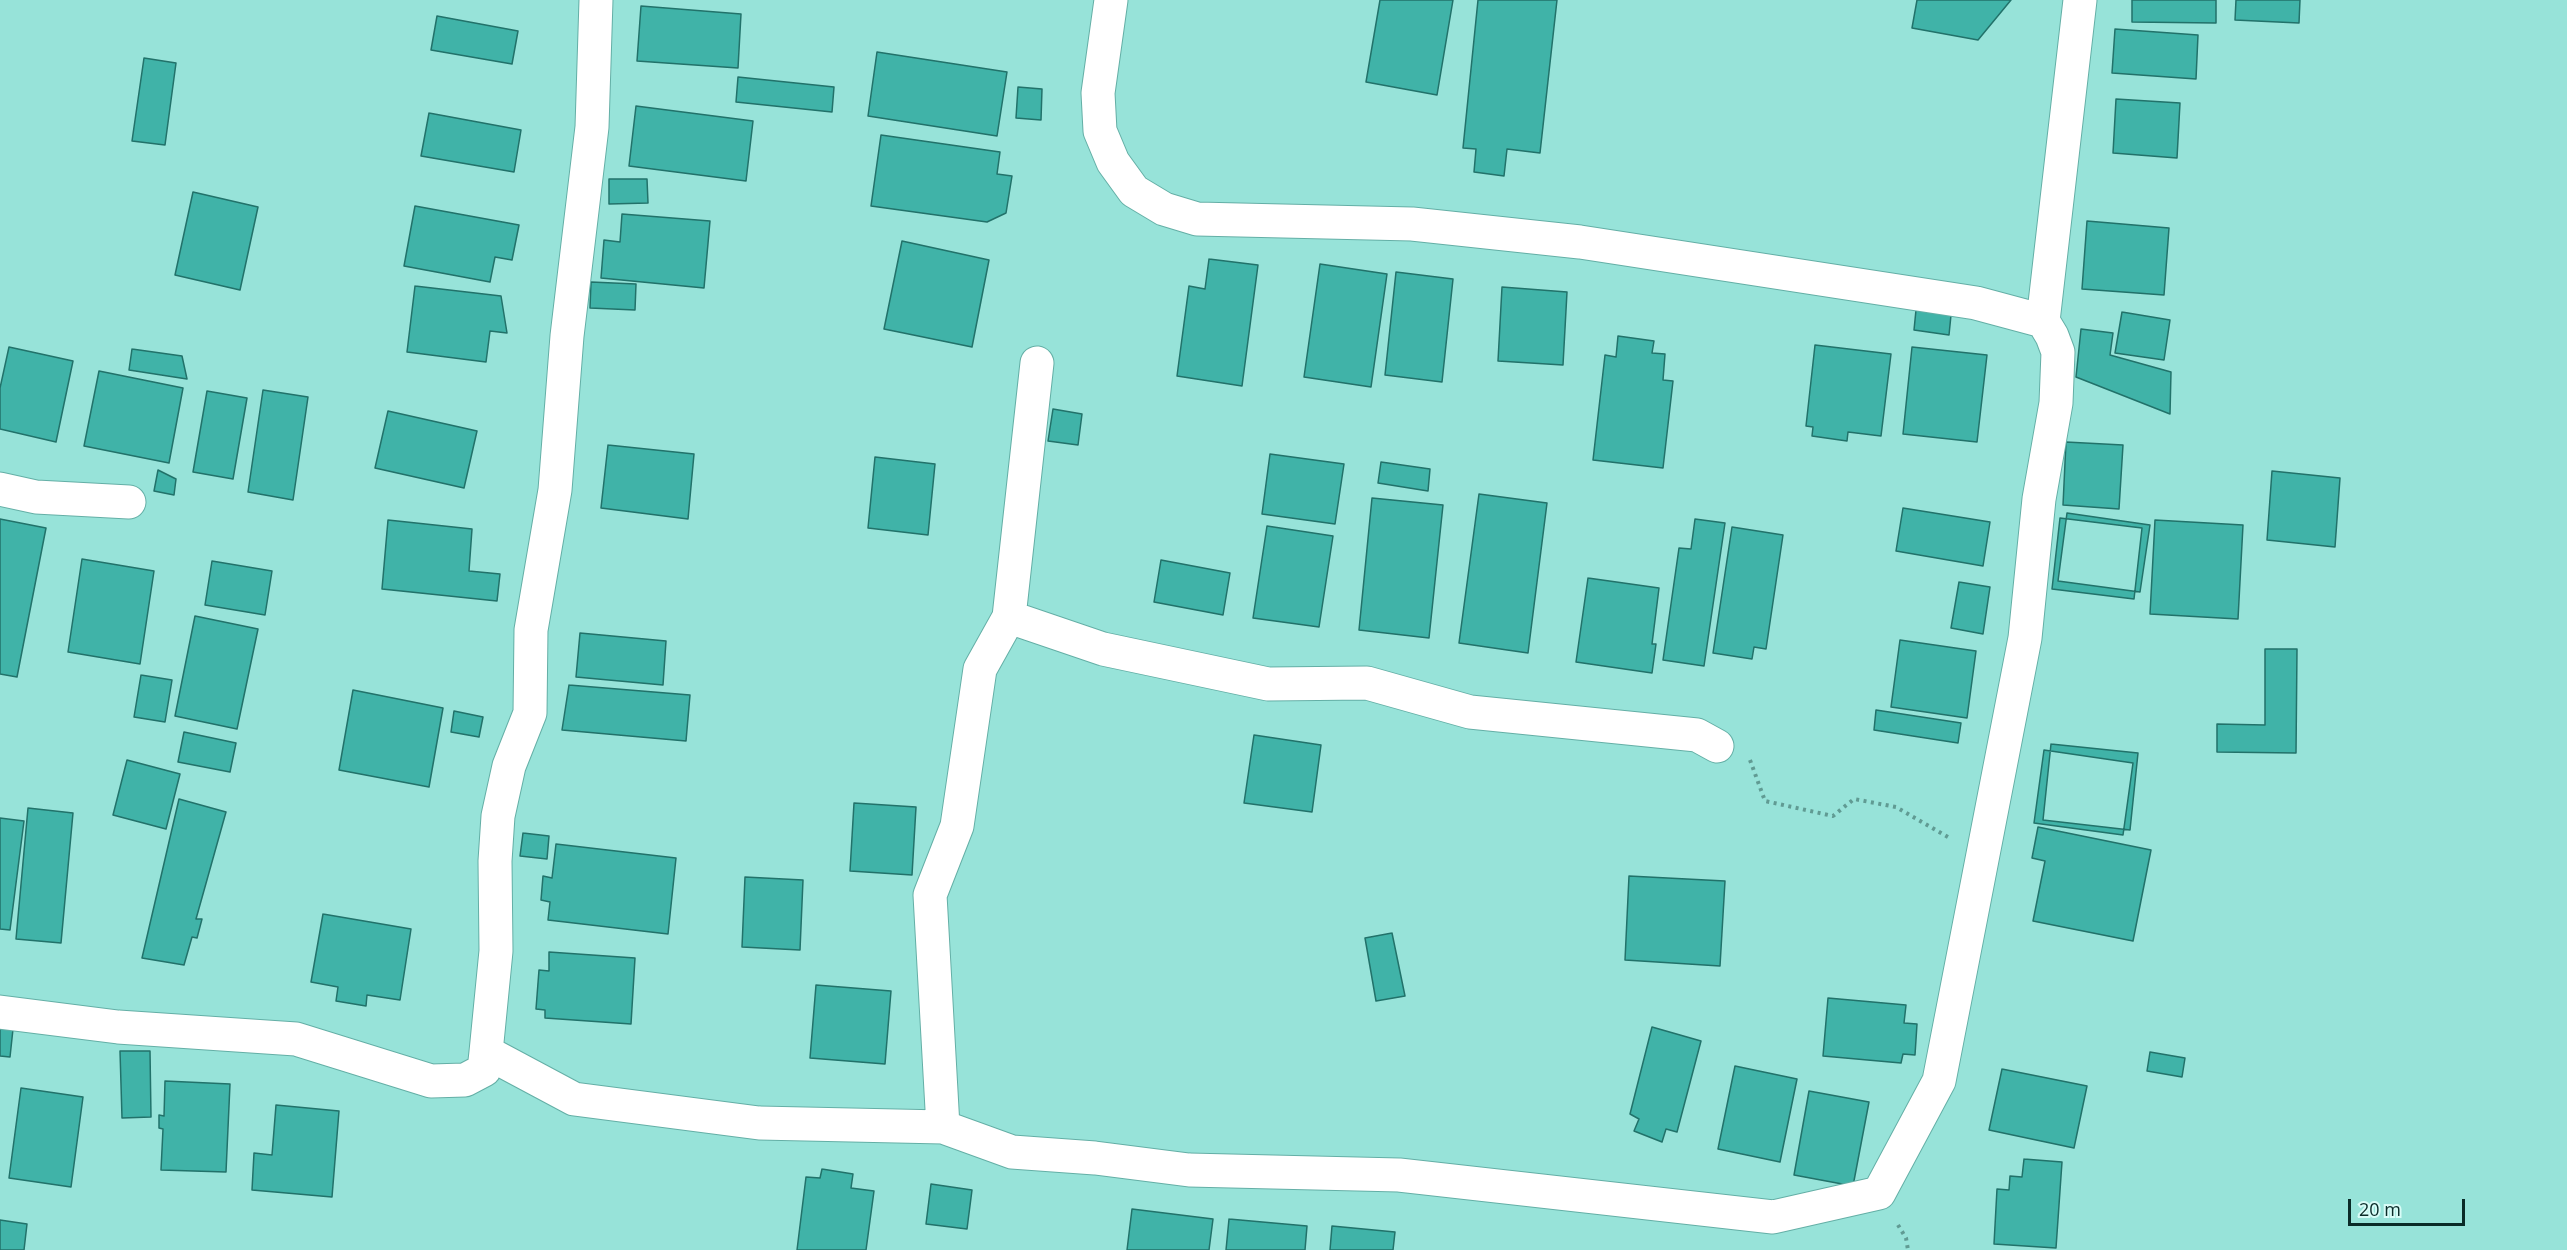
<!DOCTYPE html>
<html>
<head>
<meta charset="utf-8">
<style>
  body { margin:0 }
  #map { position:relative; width:2567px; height:1250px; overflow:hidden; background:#97e3d9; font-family:"Open Sans",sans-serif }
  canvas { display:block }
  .scale { position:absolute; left:2348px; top:1199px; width:117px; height:27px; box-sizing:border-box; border:3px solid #0a2b28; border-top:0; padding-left:8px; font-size:18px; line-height:21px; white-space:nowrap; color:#0a2b28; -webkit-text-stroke:4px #d8fcf7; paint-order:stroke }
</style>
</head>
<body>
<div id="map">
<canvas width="2567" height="1250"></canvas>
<div class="scale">20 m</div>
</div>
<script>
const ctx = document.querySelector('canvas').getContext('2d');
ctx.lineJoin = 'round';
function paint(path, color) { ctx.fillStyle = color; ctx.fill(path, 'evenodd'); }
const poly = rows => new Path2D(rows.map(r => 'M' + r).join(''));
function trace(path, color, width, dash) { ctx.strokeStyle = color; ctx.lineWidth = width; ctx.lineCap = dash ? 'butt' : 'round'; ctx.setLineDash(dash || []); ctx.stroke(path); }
const building = poly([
  [1380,0,1453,0,1437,95,1366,82,1380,0],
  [1478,0,1557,0,1540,153,1507,149,1504,176,1474,172,1476,149,1463,148,1478,0],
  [1917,0,2011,0,1978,40,1912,28,1917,0],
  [2132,0,2216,0,2216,23,2132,22,2132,0],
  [2236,0,2300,0,2299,23,2235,20,2236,0],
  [641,6,741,14,738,68,637,61,641,6],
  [437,16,518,31,512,64,431,50,437,16],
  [2115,29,2198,35,2196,79,2112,73,2115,29],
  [877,52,1007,72,997,136,868,116,877,52],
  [144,58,176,63,165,145,132,141,144,58],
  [738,77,834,87,832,112,736,102,738,77],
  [1018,87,1042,89,1041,120,1016,118,1018,87],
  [2116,99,2180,103,2177,158,2113,153,2116,99],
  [636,106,753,121,746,181,629,166,636,106],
  [429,113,521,130,514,172,421,156,429,113],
  [881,135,1000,152,997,174,1012,176,1006,213,987,222,871,206,881,135],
  [609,179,647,179,648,203,609,204,609,179],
  [193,192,258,207,240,290,175,275,193,192],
  [415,206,519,225,512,260,495,257,490,282,404,266,415,206],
  [622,214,710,221,704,288,601,278,604,240,620,242,622,214],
  [2087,221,2169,228,2164,295,2082,289,2087,221],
  [902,241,989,260,972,347,884,329,902,241],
  [1209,259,1258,265,1242,386,1177,376,1189,286,1205,289,1209,259],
  [1320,264,1387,274,1371,387,1304,377,1320,264],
  [1396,272,1453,279,1442,382,1385,375,1396,272],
  [591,282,636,284,635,310,590,308,591,282],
  [415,286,501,296,507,333,490,331,486,362,407,352,415,286],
  [1502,287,1567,292,1563,365,1498,361,1502,287],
  [1916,310,1951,315,1949,335,1914,330,1916,310],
  [2122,312,2170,320,2164,360,2115,353,2122,312],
  [2081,329,2113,333,2110,355,2171,372,2170,414,2076,377,2081,329],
  [1618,336,1654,341,1652,353,1665,354,1663,380,1673,381,1663,468,1593,460,1605,355,1616,357,1618,336],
  [1815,345,1891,354,1881,436,1848,432,1847,441,1812,436,1813,427,1806,426,1815,345],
  [9,347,73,361,56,442,0,429,0,388,9,347],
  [1912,347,1987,355,1977,442,1903,434,1912,347],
  [132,349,182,356,187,379,129,370,132,349],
  [99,371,183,388,169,463,84,446,99,371],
  [263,390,308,397,293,500,248,492,263,390],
  [207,391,247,398,233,479,193,472,207,391],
  [1053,409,1082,414,1078,445,1048,441,1053,409],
  [388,411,477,431,464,488,375,468,388,411],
  [2066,442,2123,445,2119,509,2063,505,2066,442],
  [608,445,694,454,688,519,601,508,608,445],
  [1270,454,1344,464,1335,524,1262,514,1270,454],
  [875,457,935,464,928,535,868,528,875,457],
  [1381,462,1430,469,1428,491,1378,483,1381,462],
  [158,470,176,479,174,495,154,491,158,470],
  [2272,471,2340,478,2335,547,2267,540,2272,471],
  [1479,494,1547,503,1528,653,1459,643,1479,494],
  [1372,498,1443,505,1429,638,1359,630,1372,498],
  [1903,508,1990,522,1983,566,1896,551,1903,508],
  [2067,513,2150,525,2140,592,2058,581,2067,513],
  [2060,518,2142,528,2134,599,2052,589,2060,518],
  [0,519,46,528,17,677,0,674,0,519],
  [1695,519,1725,523,1704,666,1663,660,1679,548,1691,549,1695,519],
  [388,520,472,529,469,571,500,574,497,601,382,589,388,520],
  [2155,520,2243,525,2238,619,2150,614,2155,520],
  [1267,526,1333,536,1319,627,1253,618,1267,526],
  [1732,527,1783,535,1766,649,1754,647,1752,659,1713,653,1732,527],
  [82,559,154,571,140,664,68,652,82,559],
  [1161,560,1230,573,1223,615,1154,602,1161,560],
  [212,561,272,571,265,615,205,605,212,561],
  [1588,578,1659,588,1652,644,1656,644,1652,673,1576,662,1588,578],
  [1959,582,1990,587,1983,634,1951,628,1959,582],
  [195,616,258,629,237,729,175,716,195,616],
  [580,633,666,641,663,685,576,677,580,633],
  [1900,640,1976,651,1967,718,1891,707,1900,640],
  [2265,649,2297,649,2296,753,2217,752,2217,724,2265,725,2265,649],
  [141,675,172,680,165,722,134,717,141,675],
  [569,685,690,695,686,741,562,730,569,685],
  [353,690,443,708,429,787,339,770,353,690],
  [1876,710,1961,723,1958,743,1874,730,1876,710],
  [454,711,483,717,479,737,451,732,454,711],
  [184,732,236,743,230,772,178,762,184,732],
  [1254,735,1321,745,1312,812,1244,803,1254,735],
  [2051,744,2138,753,2130,830,2043,820,2051,744],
  [2044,750,2133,763,2123,835,2034,823,2044,750],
  [127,760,180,774,166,829,113,815,127,760],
  [179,799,226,812,196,919,202,919,197,938,192,937,184,965,142,958,179,799],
  [854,803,916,807,912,875,850,871,854,803],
  [28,808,73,813,61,943,16,939,28,808],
  [0,818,24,821,10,930,0,929,0,818],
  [2038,827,2151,850,2133,941,2033,921,2045,861,2032,858,2038,827],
  [523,833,549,836,547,859,520,856,523,833],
  [556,844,676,858,668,934,548,920,550,902,541,900,543,876,552,878,556,844],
  [1629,876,1725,881,1720,966,1625,960,1629,876],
  [745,877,803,880,800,950,742,947,745,877],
  [323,914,411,929,400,1000,367,995,366,1006,336,1001,338,987,311,982,323,914],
  [1392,933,1405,996,1376,1001,1365,938,1392,933],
  [549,952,635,958,631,1024,545,1018,545,1010,536,1009,539,970,549,971,549,952],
  [816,985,891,991,885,1064,810,1058,816,985],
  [1828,998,1906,1005,1904,1023,1917,1024,1915,1055,1903,1054,1901,1063,1823,1056,1828,998],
  [1652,1027,1701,1041,1677,1132,1666,1129,1662,1142,1634,1131,1639,1119,1630,1114,1652,1027],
  [0,1028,13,1029,10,1057,0,1056,0,1028],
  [120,1051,150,1051,151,1117,122,1118,120,1051],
  [2150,1052,2185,1058,2182,1077,2147,1071,2150,1052],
  [1735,1066,1797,1079,1780,1162,1718,1149,1735,1066],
  [2002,1069,2087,1086,2074,1148,1989,1130,2002,1069],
  [165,1081,230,1084,226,1172,161,1170,163,1129,159,1128,159,1115,164,1116,165,1081],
  [21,1088,83,1097,71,1187,9,1178,21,1088],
  [1809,1091,1869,1102,1853,1186,1794,1175,1809,1091],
  [276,1105,339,1111,332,1197,252,1190,254,1153,272,1155,276,1105],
  [2024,1159,2062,1162,2056,1248,1994,1244,1997,1189,2009,1190,2010,1176,2022,1177,2024,1159],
  [822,1169,853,1174,851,1188,874,1191,866,1250,797,1250,806,1177,820,1178,822,1169],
  [931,1184,972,1190,967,1229,926,1224,931,1184],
  [1132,1209,1213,1219,1209,1250,1127,1250,1132,1209],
  [1229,1219,1307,1226,1305,1250,1226,1250,1229,1219],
  [0,1220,27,1224,24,1250,0,1250,0,1220],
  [1332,1226,1395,1232,1393,1250,1330,1250,1332,1226]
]);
paint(building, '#40b3a8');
trace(building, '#22726a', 1.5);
const minor = poly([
  [2043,321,2080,0],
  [0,489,36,497,129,502],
  [1009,617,1103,649,1268,684,1367,683,1470,712,1697,735,1717,746],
  [0,1012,118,1027,296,1039,431,1081,465,1080,484,1070,486,1052,574,1099,759,1123,943,1127,1012,1152,1095,1158,1189,1170,1399,1175,1773,1217,1879,1193,1939,1081,2025,638,2039,499,2056,403,2058,352,2052,336,2043,321,1976,303,1580,242,1412,224,1197,219,1164,209,1134,191,1113,162,1100,131,1098,93,1111,0],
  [486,1052,496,951,495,861,498,816,509,766,530,713,531,630,555,490,567,336,592,127,596,0],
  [943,1127,930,895,957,826,980,669,1009,617,1037,363]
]);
trace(minor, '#64afa6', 35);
trace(poly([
  [1750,760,1765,801,1833,816,1854,799,1896,807,1948,837],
  [1898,1225,1906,1238,1908,1250]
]), '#609b93', 4, [3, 4.5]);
trace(minor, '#fff', 33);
</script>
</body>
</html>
